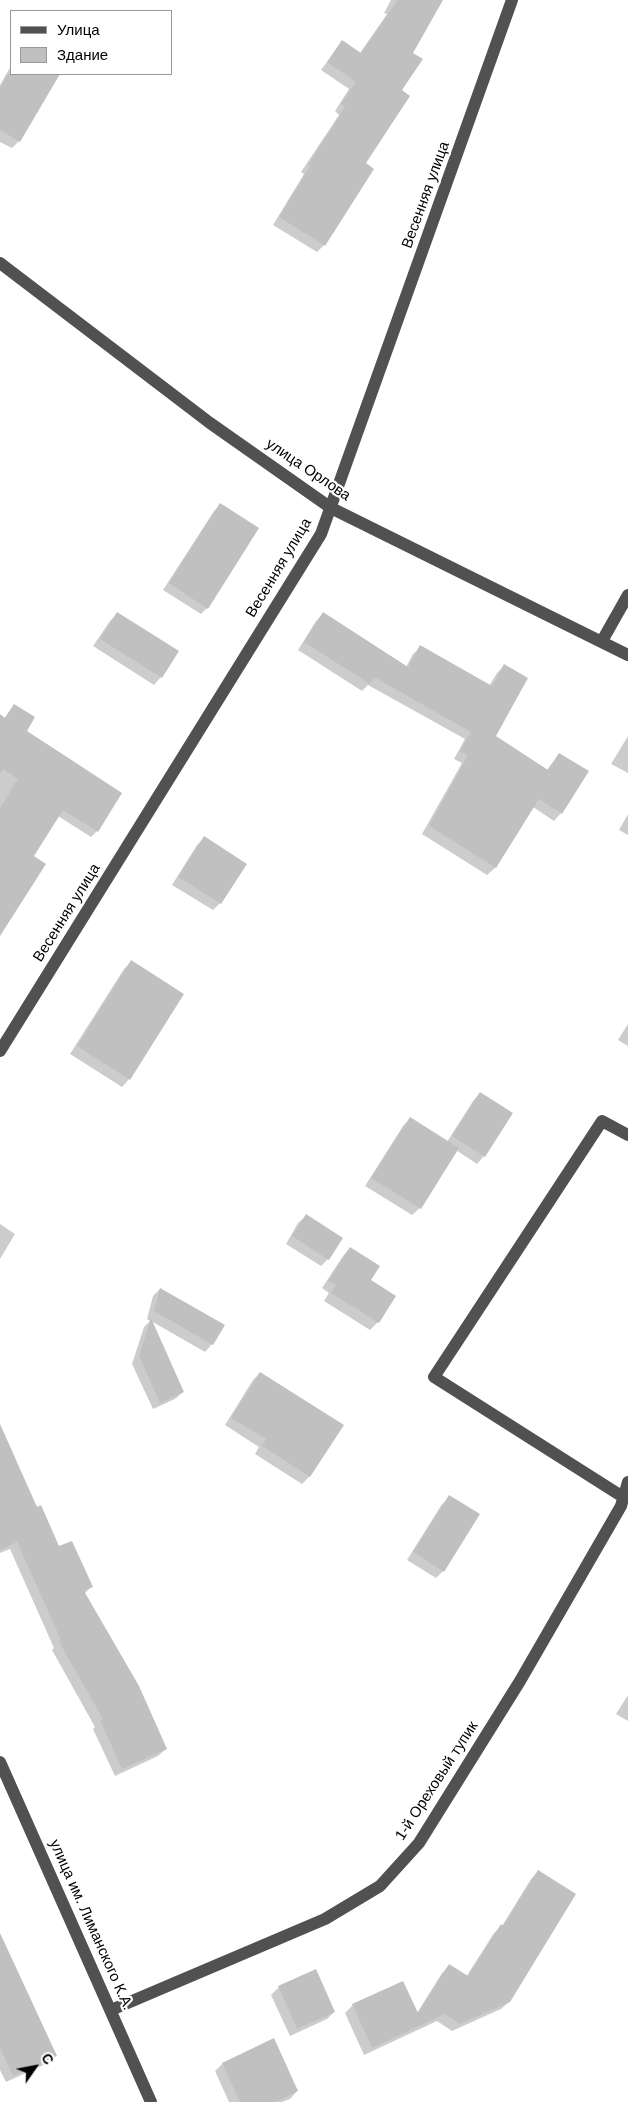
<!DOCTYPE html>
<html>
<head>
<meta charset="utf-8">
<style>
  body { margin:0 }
  #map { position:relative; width:628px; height:2102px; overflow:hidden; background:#fff; font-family:Arial,sans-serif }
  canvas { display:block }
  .legend { position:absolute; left:10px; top:10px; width:162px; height:65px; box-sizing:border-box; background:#fff; border:1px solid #999; margin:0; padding:6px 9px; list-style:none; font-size:15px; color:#000 }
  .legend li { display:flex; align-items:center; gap:10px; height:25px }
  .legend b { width:25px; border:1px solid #999 }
  .north { position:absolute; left:10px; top:2042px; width:50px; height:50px; -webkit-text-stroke:4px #fff; paint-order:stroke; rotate:57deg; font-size:14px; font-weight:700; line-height:20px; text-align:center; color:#000 }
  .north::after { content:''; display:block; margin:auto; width:18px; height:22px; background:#000; clip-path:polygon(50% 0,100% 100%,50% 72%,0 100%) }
</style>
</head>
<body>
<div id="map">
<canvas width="628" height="2102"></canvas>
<ul class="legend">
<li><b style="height:6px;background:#515151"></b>Улица</li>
<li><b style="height:14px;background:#c0c0c0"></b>Здание</li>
</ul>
<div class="north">С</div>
</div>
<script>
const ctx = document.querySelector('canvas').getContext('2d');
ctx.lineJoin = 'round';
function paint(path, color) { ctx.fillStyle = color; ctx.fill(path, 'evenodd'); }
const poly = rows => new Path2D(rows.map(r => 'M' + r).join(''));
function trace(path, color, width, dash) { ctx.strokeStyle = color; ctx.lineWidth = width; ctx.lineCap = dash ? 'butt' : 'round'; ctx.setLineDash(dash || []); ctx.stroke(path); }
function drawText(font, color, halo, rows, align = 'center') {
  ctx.font = font + ' Arial,sans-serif'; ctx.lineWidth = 4.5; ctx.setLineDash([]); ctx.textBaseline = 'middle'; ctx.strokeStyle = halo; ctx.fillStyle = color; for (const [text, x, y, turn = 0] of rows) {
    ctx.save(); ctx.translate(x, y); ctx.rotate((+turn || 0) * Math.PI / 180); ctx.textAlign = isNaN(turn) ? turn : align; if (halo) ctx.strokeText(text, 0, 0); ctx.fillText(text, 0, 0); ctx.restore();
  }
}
paint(poly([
  [391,0,441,0,412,53,400,91,324,245,317,252,273,225,304,174,301,172,339,115,335,111,349,89,321,70,342,42,360,53,387,14,384,13],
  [11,66,11,74,59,74,19,141,12,148,0,142,0,85],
  [220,505,207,608,201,614,163,590,214,511],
  [117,614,161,677,154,685,93,646,110,621],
  [323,614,406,667,413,654,421,647,489,686,497,673,504,666,494,736,547,770,559,754,561,813,554,821,533,807,495,868,487,875,422,834,462,763,454,759,465,739,368,685,362,691,298,650,316,621],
  [14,705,25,732,97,831,91,837,58,816,32,857,0,934,0,724],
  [628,736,628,773,611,764],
  [628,814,628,835,619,830],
  [204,838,220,903,213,910,172,885,197,845],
  [131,962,129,1079,122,1087,70,1054,124,969],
  [628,1024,628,1046,618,1040],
  [480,1093,484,1156,477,1164,456,1150,420,1208,412,1215,365,1186,403,1126,410,1119,447,1142,473,1101],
  [306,1216,328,1259,321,1266,286,1244,298,1223],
  [0,1224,15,1234,0,1259],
  [350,1248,369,1281,394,1296,378,1322,370,1330,324,1301,329,1293,322,1288,343,1256],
  [160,1289,212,1344,205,1352,151,1321,183,1392,175,1399,153,1409,132,1364,144,1327,150,1321,147,1319,153,1296],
  [260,1373,310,1476,302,1484,255,1454,259,1447,225,1425,253,1380],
  [0,1438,59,1548,91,1587,84,1594,166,1749,158,1756,115,1776,93,1729,95,1727,52,1650,54,1648,10,1549,0,1553],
  [450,1497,443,1571,436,1578,407,1560,442,1504],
  [628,1695,628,1721,616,1714],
  [538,1872,509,2002,501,2009,452,2031,437,2021,364,2055,345,2013,353,2005,417,2013,442,1973,449,1966,466,1977,494,1933,502,1926,531,1879],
  [0,1936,55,2056,48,2063,6,2082,0,2070],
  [279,1987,334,2012,327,2019,290,2036,271,1995],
  [222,2064,297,2091,290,2099,282,2102,229,2102,215,2071]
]), '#0003');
paint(poly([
  [398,0,443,0,413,53,423,59,402,90,410,96,366,163,374,169,325,246,279,217,310,166,308,165,345,107,341,104,356,82,327,62,342,40,361,53],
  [8,74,60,74,20,142,0,130,0,88],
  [220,503,259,528,208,609,169,583],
  [117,612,179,651,162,678,100,639],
  [323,612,408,667,420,645,492,686,504,664,528,678,496,736,548,770,559,753,589,771,562,814,539,799,496,868,429,826,468,755,460,751,471,732,374,677,370,684,304,642],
  [14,704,35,717,27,731,122,793,98,832,63,810,34,856,46,864,0,936,0,808,18,779,3,769,0,774,0,714,5,718],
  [204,836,247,864,221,904,178,877],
  [131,960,184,994,130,1080,77,1046],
  [480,1092,513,1113,485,1157,452,1136],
  [410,1117,459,1148,421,1209,371,1178],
  [306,1214,343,1238,329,1260,292,1236],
  [350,1247,380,1266,371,1280,396,1296,379,1323,331,1293,336,1285,328,1281],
  [160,1288,225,1325,213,1345,154,1311],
  [151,1318,184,1392,160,1403,139,1356],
  [260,1372,344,1425,310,1477,262,1446,266,1439,231,1418],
  [0,1424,37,1507,41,1505,59,1546,72,1541,93,1587,84,1591,139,1686,167,1749,122,1769,100,1720,103,1719,59,1642,61,1640,17,1542,0,1550],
  [449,1495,480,1514,444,1572,413,1552],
  [538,1870,576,1894,510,2002,460,2024,445,2014,372,2048,352,2004,403,1981,418,2013,449,1964,468,1976,501,1924,503,1926],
  [0,1933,57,2056,13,2076,0,2048],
  [316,1969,335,2012,297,2029,278,1986],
  [274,2038,298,2091,276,2102,240,2102,222,2063]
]), '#c0c0c0');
trace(poly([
  [0,263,210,423,331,508,628,655],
  [602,641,628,595],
  [0,1051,321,534,512,0],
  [623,1497,434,1377,602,1121,628,1135],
  [0,1762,151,2102],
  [111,2010,325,1919,380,1886,419,1843,520,1681,621,1506,628,1482]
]), '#515151', 12);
drawText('15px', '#000', '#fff', [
  ["Весенняя улица",426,195,-70],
  ["улица Орлова",308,470,34],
  ["Весенняя улица",279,568,-59],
  ["Весенняя улица",67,913,-58],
  ["1-й Ореховый тупик",437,1781,-57],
  ["улица им. Лиманского К.А.",91,1925,66]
]);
</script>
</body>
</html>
